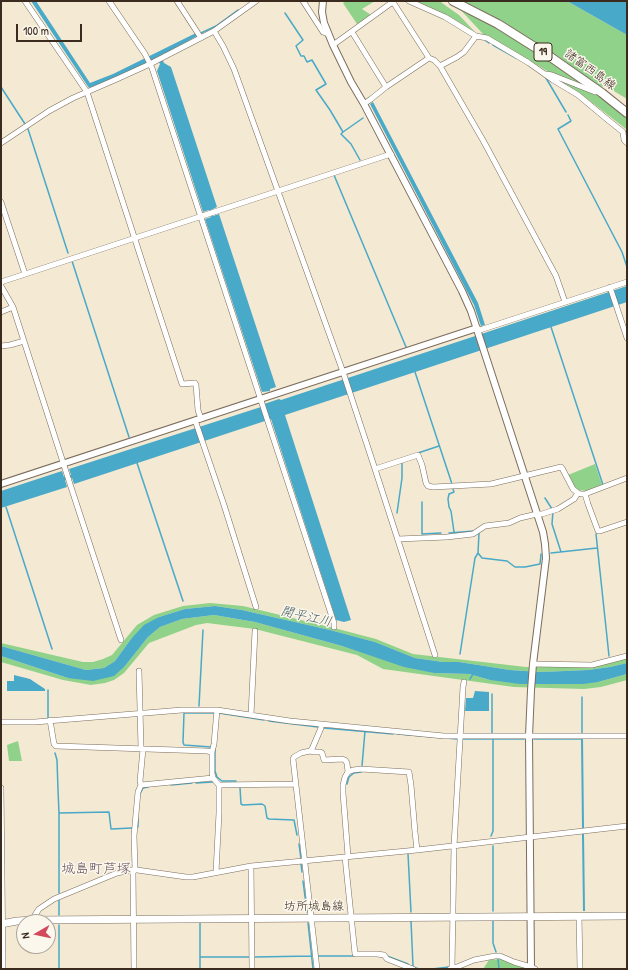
<!DOCTYPE html>
<html>
<head>
<meta charset="utf-8">
<style>
  body { margin:0 }
  #map { position:relative; width:628px; height:970px; overflow:hidden; background:#f4e9d2; font-family:"Patrick Hand",sans-serif }
  canvas { display:block }
  .frame { position:absolute; inset:0; border:2px solid #3b2a1e; pointer-events:none }
  .north { position:absolute; left:16px; top:914px; width:40px; height:40px; box-sizing:border-box; background:#fbf7ec; border:1px solid #aea59a; border-radius:50%; rotate:261deg; font-size:11px; font-weight:700; line-height:16px; text-align:center; color:#3b2a1e }
  .north::after { content:''; display:block; margin:auto; width:14px; height:18px; background:#d1495b; clip-path:polygon(50% 0,100% 100%,50% 72%,0 100%) }
  .scale { position:absolute; left:16px; top:24px; width:66px; height:18px; box-sizing:border-box; border:2px solid #3b2a1e; border-top:0; padding-left:5px; font-size:12px; line-height:14px; white-space:nowrap; color:#3b2a1e; -webkit-text-stroke:3px #fbf7ec; paint-order:stroke }
</style>
</head>
<body>
<div id="map">
<canvas width="628" height="970"></canvas>
<div class="frame"></div>
<div class="north">N</div>
<div class="scale">100 m</div>
</div>
<script>
const ctx = document.querySelector('canvas').getContext('2d');
ctx.lineJoin = 'round';
function paint(path, color) { ctx.fillStyle = color; ctx.fill(path, 'evenodd'); }
const poly = rows => new Path2D(rows.map(r => 'M' + r).join(''));
function trace(path, color, width, dash) { ctx.strokeStyle = color; ctx.lineWidth = width; ctx.lineCap = dash ? 'butt' : 'round'; ctx.setLineDash(dash || []); ctx.stroke(path); }
function drawText(font, color, halo, rows, align = 'center') {
  ctx.font = font + ' "Patrick Hand","Klee One",sans-serif'; ctx.lineWidth = 3; ctx.setLineDash([]); ctx.textBaseline = 'middle'; ctx.strokeStyle = halo; ctx.fillStyle = color; for (const [text, x, y, turn = 0] of rows) {
    ctx.save(); ctx.translate(x, y); ctx.rotate((+turn || 0) * Math.PI / 180); ctx.textAlign = isNaN(turn) ? turn : align; if (halo) ctx.strokeText(text, 0, 0); ctx.fillText(text, 0, 0); ctx.restore();
  }
}
paint(poly([
  [346,1,375,1,362,9,371,15,357,24,343,3],
  [415,1,441,1,442,3,459,15,475,32,452,18],
  [460,1,567,1,627,35,627,99,609,88,597,85,559,57,499,21],
  [457,6,493,25,548,59,591,88,547,71,531,61,483,34],
  [552,77,602,96,627,117,627,138,626,137,626,129,581,94],
  [595,464,602,485,586,491,578,490,574,486,568,475],
  [210,603,243,606,334,628,376,639,413,654,526,667,593,666,627,658,627,663,610,667,588,670,541,672,510,670,459,662,443,662,415,658,375,642,330,630,242,610,215,606,185,609,159,617,131,639,115,661,104,668,86,670,1,646,1,643,83,662,93,662,103,659,112,655,137,625,154,615,183,606],
  [214,615,255,622,342,646,373,656,434,673,469,674,490,680,598,682,627,674,627,680,601,687,584,689,514,687,383,669,357,655,255,629,207,623,196,625,149,643,124,673,114,680,105,683,91,685,63,680,1,662,1,656,68,678,125,666,148,637,160,627,182,619],
  [18,741,22,761,9,761,7,745],
  [501,959,526,968,526,969,483,969,489,960]
]), '#90d28a');
paint(poly([
  [31,1,36,1,90,83,113,74,196,33,197,36,161,56,164,63,171,67,217,207,211,210,213,216,219,214,276,387,270,389,270,391,262,392,205,219,211,217,209,210,203,212,157,71,160,64,157,58,115,78,89,88],
  [567,1,627,1,627,35],
  [373,102,478,303,485,325,481,326,474,305,370,104],
  [627,286,627,302,285,415,351,620,344,622,336,620,271,419,74,484,72,478,65,480,67,487,1,508,1,491,62,471,64,477,71,475,69,469,264,406,264,404,279,399,281,400],
  [215,606,242,610,330,630,375,642,415,658,443,662,459,662,510,670,541,672,588,670,610,667,627,663,627,674,598,682,583,684,520,684,490,680,469,674,434,673,404,667,342,646,255,622,214,615,182,619,160,627,148,637,125,666,114,676,93,681,68,678,1,656,1,646,86,670,104,668,115,661,131,639,144,625,159,617,185,609],
  [14,675,30,679,45,689,45,691,7,691,7,681,14,681],
  [475,691,489,692,489,711,465,711,466,698,473,698],
  [581,738,583,738,584,828,582,828],
  [582,834,584,834,585,911,583,911]
]), '#49a9c8');
trace(poly([
  [285,13,303,40,296,46,301,56,304,56,307,62,312,60,326,84,316,90,330,110,343,132,363,118],
  [201,33,216,26,238,10],
  [486,41,489,43],
  [493,45,516,58],
  [546,78,566,112],
  [1,87,25,124],
  [568,115,571,121,558,129,622,252,627,267],
  [28,129,68,253],
  [343,132,341,134,351,144,360,160],
  [334,175,406,347],
  [72,261,129,437],
  [551,327,603,485],
  [415,372,452,484],
  [418,453,439,446],
  [137,463,183,601],
  [453,489,454,492,449,494,448,499,449,507,451,511,454,532],
  [545,498,552,509],
  [422,502,422,534,441,533],
  [6,507,52,649],
  [553,511,552,524,561,552],
  [397,513,402,478,402,462],
  [449,533,474,531],
  [479,533,478,553,482,558,507,561,515,567,525,567,540,564,541,554],
  [596,534,609,656],
  [551,553,597,548],
  [460,654,475,558,478,553],
  [470,679,473,674],
  [48,690,48,718],
  [492,694,492,733],
  [199,706,203,630],
  [219,713,264,720],
  [269,721,318,727],
  [324,728,393,734],
  [398,734,457,739],
  [582,734,582,697],
  [463,739,524,739],
  [534,739,581,739],
  [211,747,184,745,183,742,184,713,214,713],
  [215,749,215,771,217,777,222,781,236,781],
  [55,753,57,760,58,790,59,813,59,893],
  [362,766,365,731],
  [196,783,213,782],
  [347,784,349,777,354,773,361,772],
  [171,785,192,783],
  [240,788,241,804,243,805,262,804,265,806,267,818,269,819,294,820,297,835],
  [140,794,143,788,148,787],
  [59,813,109,812,111,829,132,828],
  [138,827,138,819],
  [491,836,493,831,493,739],
  [299,844,301,859],
  [493,846,493,911],
  [408,854,411,912],
  [301,864,302,872],
  [303,881,307,912],
  [59,900,59,915],
  [411,921,413,966],
  [493,921,493,943,496,952],
  [308,923,313,969],
  [59,925,59,969],
  [317,956,356,956],
  [387,956,408,964],
  [200,957,250,957],
  [254,957,312,956],
  [498,959,499,969],
  [413,967,419,969],
  [200,969,200,923],
  [432,969,449,967]
]), '#49a9c8', 1.5);
const minor = poly([
  [25,1,87,92,182,384,195,383,196,385,198,410,201,419],
  [109,1,145,54,152,68,334,623,334,627],
  [177,1,201,38],
  [303,1,323,32,328,34],
  [409,1,445,17,476,36,487,38,529,63,553,80,578,95,608,120,623,132,624,140,627,143],
  [393,2,429,58,434,60,440,66,484,142,556,276,565,302],
  [214,31,223,46,234,69,343,372,375,469,435,655],
  [352,32,386,87],
  [333,45,394,1],
  [440,66,457,57,464,52,476,36],
  [546,74,552,75,595,92],
  [364,104,371,99,386,87,429,58],
  [1,143,49,111,73,98,117,79,150,64,214,31,256,1],
  [1,202,25,274],
  [1,282,391,154],
  [1,286,13,307,70,484,121,640],
  [610,287,627,338],
  [1,312,13,307],
  [477,328,480,330,627,282],
  [1,346,10,345,24,341],
  [195,420,224,505,256,607],
  [375,469,418,455,422,465,426,483,428,486,433,487,491,484,561,467,562,468,573,489,578,493,581,494,585,494,627,478],
  [585,494,588,504,598,531,600,531,627,522],
  [398,539,447,537,473,534,485,526,509,523,520,518,537,514,542,514,558,509,574,499,578,493],
  [533,664,592,665,627,656],
  [139,671,141,748],
  [251,715,255,631],
  [50,720,54,744,56,746,207,751,212,752,212,773,213,778,219,785,295,784],
  [1,722,35,722,182,710,217,710,290,721,444,736,627,736],
  [310,751,313,752,320,752,322,753,324,760,342,759,345,760,347,763,348,772],
  [212,752,214,744,217,710],
  [141,785,213,778],
  [1,788,3,969],
  [348,856,343,793,343,785,345,777,348,772,353,770,361,769,409,772,411,785,415,832,417,850],
  [345,857,355,954,377,954,384,955,387,959,413,969],
  [251,866,252,969],
  [216,872,219,813,219,785],
  [579,916,580,969],
  [33,920,35,915,39,909,54,899,117,873,131,870,137,870,186,877,193,877,251,866,417,850,627,826],
  [452,968,457,967,474,960,495,956,500,956,514,962,531,967,535,969],
  [134,969,133,873,135,868,134,836,138,792,141,785,140,781,143,749],
  [317,969,293,759,294,757,301,753,310,751,312,749,321,728,321,724],
  [450,969,452,968,454,846,463,687,464,682]
]);
const tertiary = poly([
  [323,1,322,12,324,23,333,45,351,82,364,104,462,291,471,311,543,532,545,544,546,558,533,664,531,690,529,736,531,969],
  [1,484,477,328]
]);
const secondary = poly([
  [1,924,17,921,33,920,627,916]
]);
const primary = poly([
  [453,1,498,24,552,58,602,93,627,113]
]);
trace(minor, '#7c6d5d', 6);
trace(tertiary, '#7c6d5d', 8);
trace(secondary, '#7c6d5d', 8);
trace(primary, '#7c6d5d', 10);
trace(minor, '#fff', 5);
trace(tertiary, '#fff', 6);
trace(secondary, '#fff', 7);
trace(primary, '#fff', 8);
for (const [x, y, w] of [
  [543,52,18]
]) { const box = new Path2D(); box.roundRect(x - w / 2, y - 9, w, 18, 3); ctx.fillStyle = '#fbf7ec'; ctx.fill(box); trace(box, '#3b2a1e', 1); }
drawText('bold 11px', '#3b2a1e', null, [
  ["19",543,52]
]);
drawText('12px', '#3b2a1e', '#fbf7ec', [
  ["諸富西島線",590,70,36],
  ["坊所城島線",314,907]
]);
drawText('italic 13px', '#415d62', '#fbf7ec', [
  ["開平江川",306,617,13]
]);
drawText('14px', '#6c5561', '#fbf7ec', [
  ["城島町芦塚",96,869]
]);
</script>
</body>
</html>
